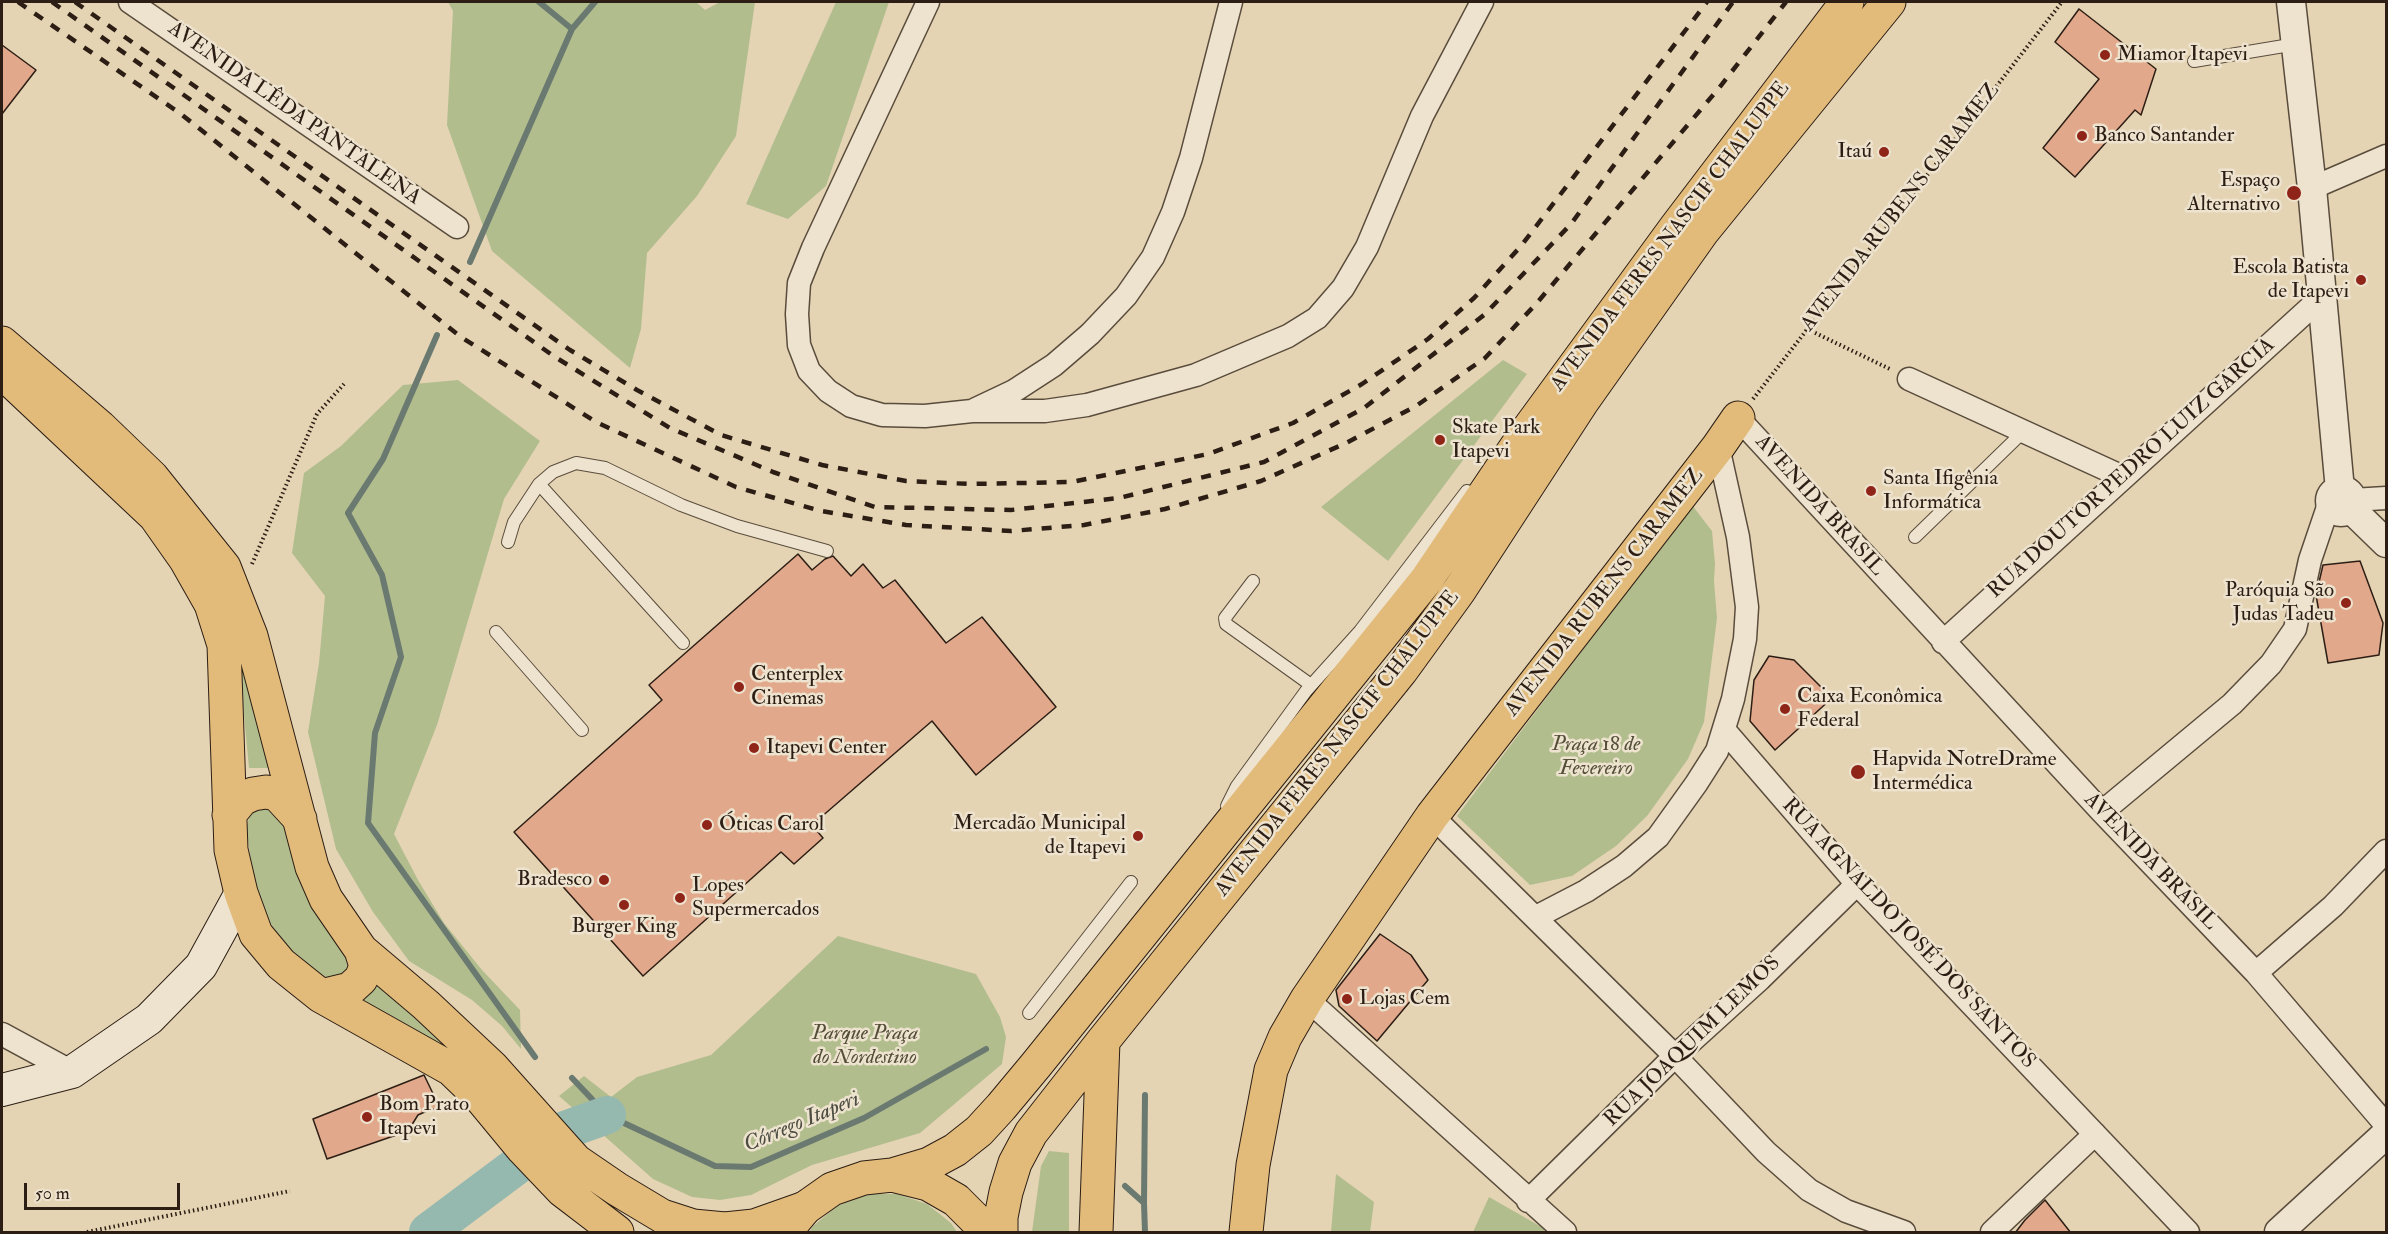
<!DOCTYPE html>
<html>
<head>
<meta charset="utf-8">
<style>
  body { margin:0 }
  #map { position:relative; width:2388px; height:1234px; overflow:hidden; background:#e4d4b4; font-family:"IM FELL Double Pica",serif }
  canvas { display:block }
  .frame { position:absolute; inset:0; border:3px solid #2c1e14; pointer-events:none }
  .scale { position:absolute; left:24px; top:1183px; width:156px; height:27px; box-sizing:border-box; border:3px solid #2c1e14; border-top:0; padding-left:8px; font-size:18px; line-height:21px; white-space:nowrap; color:#2c1e14; -webkit-text-stroke:4px #ede3ce; paint-order:stroke }
</style>
</head>
<body>
<div id="map">
<canvas width="2388" height="1234"></canvas>
<div class="frame"></div>
<div class="scale">50 m</div>
</div>
<script>
const ctx = document.querySelector('canvas').getContext('2d');
ctx.lineJoin = 'round';
function paint(path, color) { ctx.fillStyle = color; ctx.fill(path, 'evenodd'); }
const poly = rows => new Path2D(rows.map(r => 'M' + r).join(''));
function trace(path, color, width, dash) { ctx.strokeStyle = color; ctx.lineWidth = width; ctx.lineCap = dash ? 'butt' : 'round'; ctx.setLineDash(dash || []); ctx.stroke(path); }
function drawText(font, color, halo, rows, align = 'center') {
  ctx.font = font + ' "IM FELL Double Pica",serif'; ctx.lineWidth = 5; ctx.setLineDash([]); ctx.textBaseline = 'middle'; ctx.strokeStyle = halo; ctx.fillStyle = color; for (const [text, x, y, turn = 0] of rows) {
    ctx.save(); ctx.translate(x, y); ctx.rotate((+turn || 0) * Math.PI / 180); ctx.textAlign = isNaN(turn) ? turn : align; if (halo) ctx.strokeText(text, 0, 0); ctx.fillText(text, 0, 0); ctx.restore();
  }
}
paint(poly([
  [448,2,696,2,705,10,720,2,755,2,736,136,697,196,647,253,641,329,630,368,492,251,447,125,453,11],
  [836,2,889,2,826,186,788,219,746,204],
  [1503,360,1527,374,1388,561,1321,507],
  [458,380,540,441,504,499,437,725,394,834,418,880,444,923,482,970,520,1010,521,1049,502,1026,472,1000,409,961,373,912,336,849,308,732,319,663,325,596,292,553,304,473,341,446,403,385],
  [1692,505,1712,531,1715,564,1714,581,1717,618,1704,722,1688,759,1647,816,1616,846,1572,876,1530,885,1457,816],
  [237,640,272,768,249,768],
  [281,804,351,960,346,972,336,983,320,984,284,949,265,913,253,873,246,829,252,807],
  [838,936,976,974,1000,1017,1006,1037,1002,1064,920,1133,812,1165,751,1195,720,1200,692,1197,653,1179,559,1096,584,1076,611,1097,637,1077,711,1055],
  [382,978,477,1067,357,1005],
  [1049,1151,1069,1153,1069,1232,1032,1232,1041,1166],
  [1336,1174,1374,1202,1370,1232,1331,1232],
  [866,1194,897,1194,927,1204,951,1223,957,1232,809,1232,813,1226,837,1206],
  [1489,1197,1545,1229,1544,1232,1473,1232]
]), '#b2bd8e');
trace(poly([
  [539,2,572,29,595,2],
  [470,262,572,29],
  [437,335,383,459,348,513,382,575,401,657,375,733,368,823,535,1057],
  [572,1078,607,1115,715,1166,751,1167,864,1118,986,1049],
  [1125,1186,1144,1203,1145,1232],
  [1144,1203,1145,1095]
]), '#6b7a71', 6);
trace(poly([
  [565,1130,607,1115],
  [428,1232,519,1164]
]), '#95b8af', 38);
const building = poly([
  [2079,9,2156,69,2141,115,2135,110,2075,177,2043,148,2099,79,2055,42,2079,9],
  [2,45,36,70,2,114,2,45],
  [798,554,812,570,825,559,833,556,851,576,863,564,883,588,895,580,946,643,982,617,1056,707,976,775,932,721,812,825,823,838,794,864,781,852,643,976,514,832,662,700,649,685,798,554],
  [2360,561,2383,623,2379,655,2328,663,2316,595,2323,565,2360,561],
  [1769,656,1794,660,1832,698,1775,750,1750,721,1754,680,1769,656],
  [1380,934,1411,955,1428,980,1377,1041,1339,1006,1336,990,1380,934],
  [424,1075,440,1108,429,1110,418,1115,408,1131,327,1159,313,1119,424,1075],
  [2045,1200,2071,1233,2015,1233,2025,1220,2045,1200]
]);
paint(building, '#e1a88b');
trace(building, '#2c1e14', 1.5);
const service = poly([
  [2194,61,2296,44],
  [539,484,683,643],
  [1915,537,2024,431],
  [508,542,514,522,539,484,553,472,576,463,605,468,681,505,737,526,827,551],
  [1253,581,1225,618,1226,624,1311,685],
  [496,632,582,730],
  [1227,806,1237,786,1306,691,1360,631,1467,491],
  [1029,1013,1131,882]
]);
const minor = poly([
  [130,2,457,227],
  [928,2,813,248,799,283,797,314,799,345,809,371,828,391,851,406,882,415,925,416,972,411,1045,411,1087,405,1196,375,1288,336,1317,318,1343,288,1367,247,1422,116,1482,2],
  [2312,188,2386,156],
  [1909,379,2123,477],
  [976,409,1014,391,1054,365,1090,334,1126,296,1153,257,1173,212,1191,158,1231,2],
  [1738,418,2102,812,2256,973,2386,1125],
  [2352,500,2386,498],
  [1943,642,2322,297],
  [1725,731,1857,884,2188,1232],
  [2102,812,2232,704,2271,664,2295,629,2310,560,2329,504],
  [1432,816,1675,1056,1766,1152,1809,1190,1846,1211,1904,1232],
  [1536,917,1586,891,1624,866,1658,837,1696,784,1717,751,1733,699,1745,639,1747,607,1738,537,1718,447],
  [2256,973,2333,906,2386,851],
  [1307,999,1565,1232],
  [2,1034,72,1072],
  [1528,1201,1675,1056,1760,979,1857,884],
  [1992,1232,2095,1134]
]);
const tertiary = poly([
  [2291,2,2312,188,2340,490],
  '2330 501a11 11 0 1 1 22 0a11 11 0 1 1-22 0Z',
  [2350,508,2386,543],
  [2279,1232,2386,1134]
]);
const secondary = poly([
  [2,1090,72,1072,149,1019,201,966,241,893]
]);
const primary = poly([
  [2,343,100,427,152,477,224,567,251,636,312,867,326,899,361,950,426,1005,492,1067,576,1161,617,1189,662,1216,693,1226,725,1229,754,1226,805,1208],
  [2,372,155,516,186,560,211,604,224,645,231,850,241,893,256,934,281,964,321,996,451,1069,480,1097,523,1149,562,1190,617,1232],
  [229,815,242,799,253,794,266,792,277,794,300,819],
  [321,996,350,989,361,979,366,966,361,950],
  [1246,1232,1253,1165,1271,1070,1285,1037,1307,999,1432,816,1718,447,1738,418]
]);
const trunk = poly([
  [892,1175,929,1164,955,1150,979,1131,1001,1107,1036,1065,1427,579,1527,431,1676,227,1847,2],
  [785,1232,805,1208,832,1189,864,1178,892,1175,928,1184,956,1200,979,1223,984,1232],
  [1001,1232,1001,1217,1006,1192,1015,1163,1031,1133,1103,1041,1401,671,1459,591,1582,402,1703,231,1889,2],
  [1096,1232,1103,1041]
]);
trace(service, '#5a4c3c', 14);
trace(minor, '#5a4c3c', 25);
trace(tertiary, '#5a4c3c', 31);
trace(secondary, '#2c1e14', 34);
trace(primary, '#2c1e14', 35);
trace(trunk, '#2c1e14', 35);
trace(poly([
  [1807,329,1892,370],
  [1753,399,2062,2],
  [252,564,317,414,344,384],
  [87,1232,290,1191]
]), '#2c1e14', 4, [1.5, 3]);
trace(service, '#ede3ce', 12);
trace(minor, '#ede3ce', 22);
trace(tertiary, '#ede3ce', 28);
trace(secondary, '#ede3ce', 32);
trace(primary, '#e2ba7a', 33);
trace(trunk, '#e2ba7a', 33);
trace(poly([
  [18,2,181,114,461,337,596,422,736,487,821,511,906,525,1011,531,1084,525,1165,509,1261,481,1346,443,1416,406,1485,358,1536,304,1719,88,1786,2],
  [52,2,555,357,670,428,773,472,875,507,1011,510,1119,498,1264,462,1364,408,1484,315,1571,224,1733,2],
  [75,2,570,350,637,390,721,435,822,465,906,481,970,484,1072,482,1208,454,1293,423,1362,384,1428,339,1474,298,1521,246,1707,2]
]), '#2c1e14', 4.5, [10, 10]);
for (const [x, y, r, color] of [
  [2105,55,6,"#8f2418"],
  [2082,136,6,"#8f2418"],
  [1884,152,6,"#8f2418"],
  [2294,193,8,"#8f2418"],
  [2361,280,6,"#8f2418"],
  [1440,440,6,"#8f2418"],
  [1871,491,6,"#8f2418"],
  [2346,603,6,"#8f2418"],
  [739,687,6,"#8f2418"],
  [1785,709,6,"#8f2418"],
  [754,748,6,"#8f2418"],
  [1858,772,8,"#8f2418"],
  [707,825,6,"#8f2418"],
  [1138,836,6,"#8f2418"],
  [604,880,6,"#8f2418"],
  [680,898,6,"#8f2418"],
  [624,905,6,"#8f2418"],
  [1347,999,6,"#8f2418"],
  [367,1117,6,"#8f2418"]
]) { const dot = new Path2D(); dot.arc(x, y, r, 0, 2 * Math.PI); ctx.fillStyle = color; ctx.fill(dot); trace(dot, '#ede3ce', 2); }
drawText('21px', '#2c1e14', '#ede3ce', [
  ["Miamor Itapevi",2117,55],
  ["Banco Santander",2094,136],
  ["Itaú",1872,152,"right"],
  ["Espaço",2280,181,"right"],
  ["Alternativo",2280,205,"right"],
  ["Escola Batista",2349,268,"right"],
  ["de Itapevi",2349,292,"right"],
  ["Skate Park",1452,428],
  ["Itapevi",1452,452],
  ["Santa Ifigênia",1883,479],
  ["Informática",1883,503],
  ["Paróquia São",2334,591,"right"],
  ["Judas Tadeu",2334,615,"right"],
  ["Centerplex",751,675],
  ["Cinemas",751,699],
  ["Caixa Econômica",1797,697],
  ["Federal",1797,721],
  ["Itapevi Center",766,748],
  ["Hapvida NotreDrame",1872,760],
  ["Intermédica",1872,784],
  ["Mercadão Municipal",1126,824,"right"],
  ["de Itapevi",1126,848,"right"],
  ["Óticas Carol",719,825],
  ["Bradesco",592,880,"right"],
  ["Lopes",692,886],
  ["Supermercados",692,910],
  ["Burger King",624,927,"center"],
  ["Lojas Cem",1359,999],
  ["Bom Prato",379,1105],
  ["Itapevi",379,1129]
], 'left');
drawText('21px', '#2c1e14', '#ede3ce', [
  ["AVENIDA LÊDA PANTALENA",294,114,35],
  ["AVENIDA RUBENS CARAMEZ",1901,208,-52],
  ["AVENIDA FERES NASCIF CHALUPPE",1671,237,-53],
  ["RUA DOUTOR PEDRO LUIZ GARCIA",2132,469,-42],
  ["AVENIDA BRASIL",1819,506,48],
  ["AVENIDA RUBENS CARAMEZ",1605,593,-52],
  ["AVENIDA FERES NASCIF CHALUPPE",1338,744,-52],
  ["AVENIDA BRASIL",2150,862,46],
  ["RUA AGNALDO JOSÉ DOS SANTOS",1908,934,47],
  ["RUA JOAQUIM LEMOS",1693,1042,-44]
]);
drawText('italic 21px', '#544e39', '#ede3ce', [
  ["Praça 18 de",1596,745],
  ["Fevereiro",1596,769],
  ["Parque Praça",865,1034],
  ["do Nordestino",865,1058]
]);
drawText('italic 22px', '#4c4c42', '#ede3ce', [
  ["Córrego Itaperi",802,1123,-23]
]);
</script>
</body>
</html>
